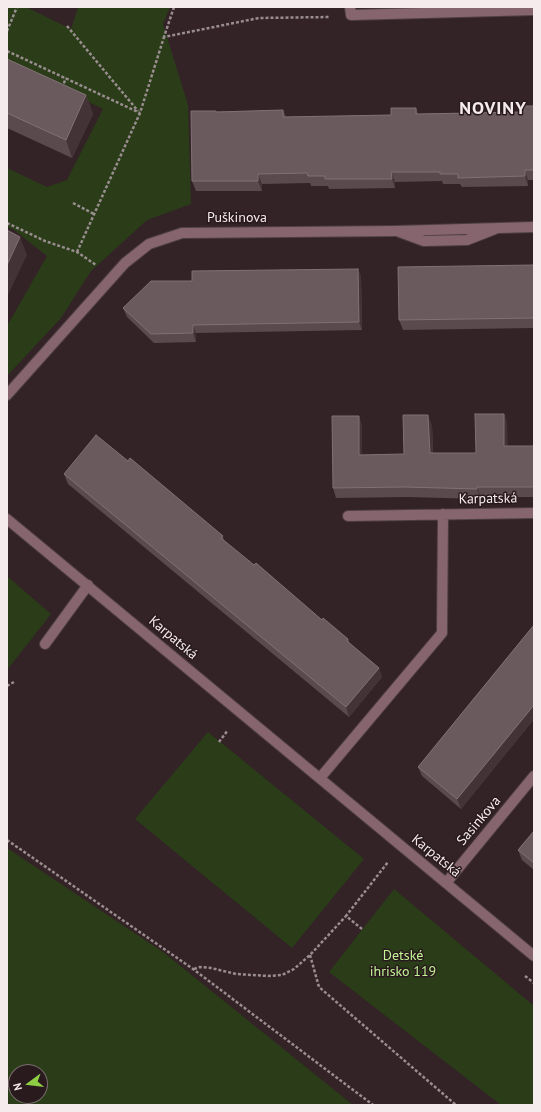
<!DOCTYPE html>
<html>
<head>
<meta charset="utf-8">
<style>
  body { margin:0 }
  #map { position:relative; width:541px; height:1112px; overflow:hidden; background:#332327; font-family:"PT Sans",sans-serif }
  canvas { display:block }
  .frame { position:absolute; inset:0; border:8px solid #f5eaec; pointer-events:none }
  .north { position:absolute; left:8px; top:1064px; width:40px; height:40px; box-sizing:border-box; background:#291a1e; border:1px solid #7b6d70; border-radius:50%; rotate:255deg; font-size:11px; font-weight:700; line-height:16px; text-align:center; color:#f5eaec }
  .north::after { content:''; display:block; margin:auto; width:14px; height:18px; background:#8dce44; clip-path:polygon(50% 0,100% 100%,50% 72%,0 100%) }
</style>
</head>
<body>
<div id="map">
<canvas width="541" height="1112"></canvas>
<div class="frame"></div>
<div class="north">N</div>
</div>
<script>
const ctx = document.querySelector('canvas').getContext('2d');
ctx.lineJoin = 'round';
function paint(path, color) { ctx.fillStyle = color; ctx.fill(path, 'evenodd'); }
const poly = rows => new Path2D(rows.map(r => 'M' + r).join(''));
function trace(path, color, width, dash) { ctx.strokeStyle = color; ctx.lineWidth = width; ctx.lineCap = dash ? 'butt' : 'round'; ctx.setLineDash(dash || []); ctx.stroke(path); }
function drawText(font, color, halo, rows, align = 'center') {
  ctx.font = font + ' "PT Sans",sans-serif'; ctx.lineWidth = 3; ctx.setLineDash([]); ctx.textBaseline = 'middle'; ctx.strokeStyle = halo; ctx.fillStyle = color; for (const [text, x, y, turn = 0] of rows) {
    ctx.save(); ctx.translate(x, y); ctx.rotate((+turn || 0) * Math.PI / 180); ctx.textAlign = isNaN(turn) ? turn : align; if (halo) ctx.strokeText(text, 0, 0); ctx.fillText(text, 0, 0); ctx.restore();
  }
}
paint(poly([
  [7,7,26,7,71,29,78,7,170,7,163,24,188,105,191,204,147,220,91,271,61,318,7,376,7,326,47,256,14,230,7,227,7,168,47,187,67,180,103,109,7,63],
  [7,576,51,614,7,670],
  [208,732,364,859,292,948,135,819],
  [7,848,163,952,353,1105,7,1105],
  [16,1072,40,1072,40,1096,16,1096],
  [394,889,534,1006,534,1105,501,1105,329,972]
]), '#2a3d18');
const lane = poly([
  [397,231,424,241,467,240,495,229],
  [45,644,88,585]
]);
const street = poly([
  [350,7,351,15,534,10],
  [7,395,125,263,149,244,182,233,396,231,534,227],
  [348,516,534,513],
  [7,519,534,956],
  [320,778,442,633,443,514],
  [446,883,534,776]
]);
trace(lane, '#4e3f43', 12);
trace(street, '#4e3f43', 12);
trace(poly([
  [174,7,164,37,259,18,330,17],
  [67,26,138,111],
  [7,31,17,7],
  [7,51,140,113],
  [62,88,66,78],
  [73,203,94,214],
  [7,223,45,241,77,252,96,265],
  [77,252,140,113,164,37],
  [7,686,14,682],
  [219,742,228,730],
  [7,840,193,969,373,1105],
  [362,929,346,916,388,862],
  [310,955,319,987,456,1105],
  [194,969,200,967,211,968,236,974,268,976,282,975,294,969,310,955,346,916],
  [525,976,534,983]
]), '#9a8d90', 2.5, [3, 2]);
trace(lane, '#87656e', 10);
trace(street, '#87656e', 10);
paint(poly([
  [7,59,86,95,93,114,72,158,7,128],
  [534,106,534,180,528,180,528,186,462,187,460,184,443,184,442,181,395,182,395,188,329,189,328,186,311,186,310,183,262,184,262,191,196,191,192,181,216,111,217,112,283,110,286,117,391,115,416,108,418,114,524,112],
  [534,265,534,328,403,330,399,320],
  [358,269,361,277,362,330,196,333,196,342,154,343,127,317,123,308,192,281],
  [504,414,507,423,507,446,534,446,534,497,481,497,481,499,408,497,336,498,333,488,362,425,362,455,404,454,432,425,433,453,476,453],
  [128,461,223,536,224,541,322,620,348,639,350,644,379,668,382,677,349,717,68,484,64,474],
  [534,625,534,719,461,809,422,776,418,767],
  [534,831,534,870,522,860,518,850]
]), '#5a494d');
paint(poly([
  [86,95,93,114,72,158,66,140],
  [525,170,528,180,528,186,525,176],
  [391,172,395,182,395,188,392,179],
  [258,174,262,184,262,191,258,181],
  [20,237,27,255,7,297,7,265],
  [358,269,361,277,362,330,359,322],
  [193,325,196,333,196,342,193,333],
  [504,414,507,423,508,456,504,446],
  [428,415,432,425,433,463,430,453],
  [359,416,362,425,362,464,359,455],
  [477,487,481,497,481,499,477,489],
  [379,668,382,677,349,717,346,707],
  [534,705,534,719,461,809,457,799]
]), '#433337');
const building = poly([
  [7,59,86,95,66,140,7,113,7,59],
  [524,106,534,106,534,170,525,170,525,176,458,178,458,174,440,174,440,172,391,172,392,179,325,179,325,176,308,176,307,173,258,174,258,181,192,181,191,111,216,111,216,112,283,110,283,117,391,115,391,108,416,108,416,114,524,112,524,106],
  [7,230,20,237,7,265,7,230],
  [534,265,534,318,399,320,398,267,534,265],
  [358,269,359,322,193,325,193,333,151,334,123,308,151,281,192,281,192,271,358,269],
  [475,414,504,414,504,446,534,446,534,487,477,487,477,489,405,487,333,488,332,416,359,416,359,455,404,454,403,415,428,415,430,453,476,453,475,414],
  [96,435,128,461,130,458,223,536,221,538,254,565,256,563,322,620,323,618,348,639,347,641,379,668,346,707,64,474,96,435],
  [534,625,534,705,457,799,418,767,534,625],
  [534,831,534,863,518,850,534,831]
]);
paint(building, '#6a5a5e');
trace(building, '#807174', 1);
drawText('14px', '#f5eaec', '#291a1e', [
  ["Puškinova",237,218],
  ["Karpatská",488,499,-1],
  ["Karpatská",173,638,40],
  ["Sasinkova",479,821,-50],
  ["Karpatská",436,856,39]
]);
drawText('14px', '#c2f495', '#291a1e', [
  ["Detské",403,956],
  ["ihrisko 119",403,972]
]);
ctx.letterSpacing = '1px';
drawText('bold 18px', '#f5eaec', '#291a1e', [
  ["NOVINY",493,109]
]);
ctx.letterSpacing = '0px';
</script>
</body>
</html>
